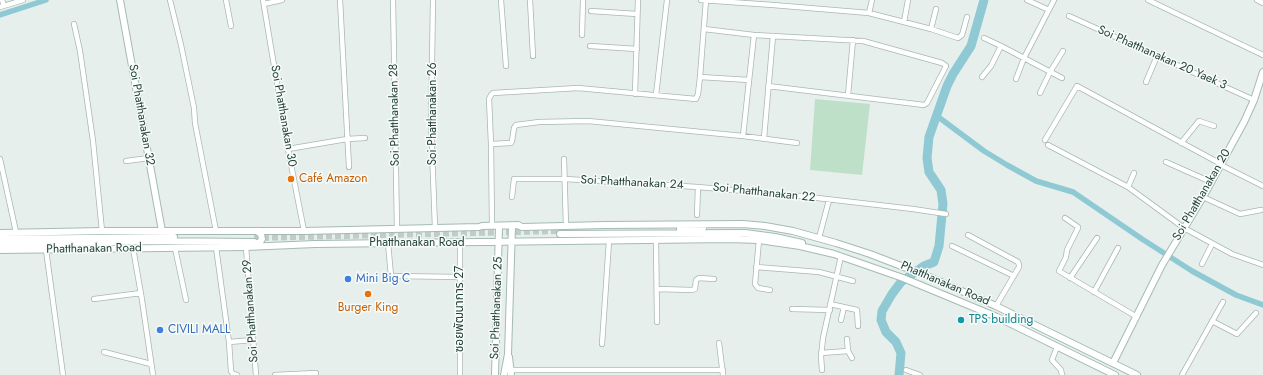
<!DOCTYPE html>
<html>
<head>
<meta charset="utf-8">
<style>
  body { margin:0 }
  canvas { display:block; background:#e6efeb }
</style>
</head>
<body>
<canvas width="1263" height="375"></canvas>
<script>
const ctx = document.querySelector('canvas').getContext('2d');
ctx.lineJoin = 'round';
function paint(path, color) { ctx.fillStyle = color; ctx.fill(path, 'evenodd'); }
const poly = rows => new Path2D(rows.map(r => 'M' + r).join(''));
function trace(path, color, width, dash) { ctx.strokeStyle = color; ctx.lineWidth = width; ctx.lineCap = dash ? 'butt' : 'round'; ctx.setLineDash(dash || []); ctx.stroke(path); }
function drawText(font, color, halo, rows, align = 'center') {
  ctx.font = font + ' Jost,"Noto Sans Thai",sans-serif'; ctx.lineWidth = 3; ctx.setLineDash([]); ctx.textBaseline = 'middle'; ctx.strokeStyle = halo; ctx.fillStyle = color; for (const [text, x, y, turn = 0] of rows) {
    ctx.save(); ctx.translate(x, y); ctx.rotate((+turn || 0) * Math.PI / 180); ctx.textAlign = isNaN(turn) ? turn : align; if (halo) ctx.strokeText(text, 0, 0); ctx.fillText(text, 0, 0); ctx.restore();
  }
}
paint(poly([
  [815,99,870,104,862,175,810,170]
]), '#bfe0c8');
trace(poly([
  [0,15,46,0],
  [937,116,984,151,1007,165,1036,181,1073,192,1142,239,1192,271,1236,295,1263,305]
]), '#8ec9d4', 5.5);
trace(poly([
  [899,375,901,353,896,342,886,332,881,320,882,311,892,294,901,282,924,266,934,262,939,246,943,204,941,190,929,172,927,158,929,137,947,86,953,74,971,46,984,0]
]), '#8ec9d4', 9);
trace(poly([
  [254,238,560,231]
]), '#bfccc8', 6, [6, 3]);
const street = poly([
  [2,0,4,6],
  [170,0,181,45,194,108,195,123,216,231],
  [226,0,231,26],
  [263,0,288,149,304,231],
  [340,0,349,167],
  [393,0,397,229],
  [433,0,431,123,435,228],
  [501,0,506,66],
  [530,0,533,56],
  [701,0,773,5,869,13,931,29,958,38,962,35,967,17],
  [1027,0,1049,10],
  [1148,0,1263,55],
  [1257,0,1263,3],
  [264,4,282,0],
  [0,7,23,0],
  [591,11,637,14],
  [869,13,872,0],
  [1069,16,1254,100],
  [904,22,908,0],
  [74,24,80,51,93,141,102,231],
  [704,29,754,35,863,41,942,63,946,66,927,103,924,105,768,86],
  [931,29,936,9],
  [582,35,583,0],
  [984,38,1001,46,1062,78],
  [590,46,637,49],
  [700,77,749,80],
  [982,77,991,66,1001,46],
  [1016,79,1024,58,1054,0],
  [1146,82,1157,56],
  [1040,93,1050,72,1063,51],
  [635,94,638,0],
  [656,95,667,0],
  [848,95,853,40],
  [743,136,754,35],
  [764,138,773,36],
  [1045,140,1077,86,1221,164],
  [1181,143,1199,121,1214,126],
  [491,144,489,99,491,95,493,93,578,88,696,99,698,94,700,77,706,0],
  [1048,145,1128,187,1184,228,1232,254,1263,265],
  [288,149,347,139,365,138],
  [0,159,16,232],
  [564,159,566,226],
  [126,161,149,158],
  [1166,162,1211,182],
  [1221,165,1263,186],
  [1128,187,1134,173],
  [512,197,514,179,565,179,698,187,800,196,913,209,946,214],
  [1203,197,1240,214,1261,210],
  [697,215,698,187],
  [1065,218,1078,227,1078,228,1067,250,1066,257,1059,271,1137,317],
  [492,225,491,144,511,143,512,141,514,128,516,125,539,122,588,121,743,136,797,143],
  [968,235,1018,262,1019,265,1019,267,996,306],
  [819,238,829,200],
  [656,240,657,322],
  [759,240,755,284,758,288,770,290],
  [460,242,460,375],
  [388,243,391,276,461,277],
  [952,246,1014,276],
  [216,247,229,342,231,371,233,374,237,375],
  [246,247,256,375],
  [133,248,142,300,153,375],
  [175,248,186,300],
  [46,250,63,375],
  [1202,264,1212,244],
  [756,267,819,272,853,281],
  [1070,278,1097,238],
  [657,289,692,290,695,289,696,280,699,278,714,279],
  [1094,292,1118,248],
  [94,299,141,293],
  [830,304,857,310,858,326],
  [792,309,830,310],
  [841,320,844,307],
  [1212,321,1237,334,1256,313],
  [847,339,848,351,852,358],
  [229,342,253,340],
  [719,343,723,375],
  [602,344,609,241],
  [1057,347,1052,360,1061,370,1062,375],
  [104,352,151,364],
  [821,353,848,351],
  [511,370,723,370],
  [822,370,821,357,823,338,841,256],
  [906,370,920,375],
  [275,375,316,373],
  [1182,375,1223,302]
]);
const secondary = poly([
  [120,0,162,231],
  [680,229,703,228],
  [0,233,102,231,304,231,479,227,482,226,518,225,522,227,605,225,743,224,765,226,793,231,836,243,870,254,927,276,996,306,1137,375],
  [560,234,745,233,775,237,802,243],
  [0,239,174,237],
  [0,245,147,241,254,242],
  [254,245,260,242,262,239,261,234,257,231],
  [0,250,246,247,315,244,729,239,759,240,800,246,834,254,903,278,997,317,1115,375],
  [509,357,511,375],
  [1113,363,1162,265,1203,197,1244,122,1254,100,1263,72],
  [495,375,499,227],
  [504,375,508,354,512,227]
]);
trace(street, '#a8b8b2', 6);
trace(secondary, '#a4bbb3', 8);
trace(street, '#fff', 4.5);
trace(secondary, '#fff', 6);
for (const [x, y, r, color] of [
  [291,179,4,"#e8710a"],
  [348,279,4,"#3f7fe0"],
  [368,294,4,"#e8710a"],
  [961,320,4,"#0f9aa8"],
  [160,330,4,"#3f7fe0"]
]) { const dot = new Path2D(); dot.arc(x, y, r, 0, 2 * Math.PI); ctx.fillStyle = color; ctx.fill(dot); trace(dot, '#f7fbf9', 1.5); }
drawText('12px', '#24423a', '#f7fbf9', [
  ["Soi Phatthanakan 20 Yaek 3",1162,58,24],
  ["Soi Phatthanakan 26",433,114,-90],
  ["Soi Phatthanakan 32",141,115,80],
  ["Soi Phatthanakan 28",395,115,-91],
  ["Soi Phatthanakan 30",283,116,80],
  ["Soi Phatthanakan 24",632,183,3],
  ["Soi Phatthanakan 22",764,193,6],
  ["Soi Phatthanakan 20",1202,195,-60],
  ["Phatthanakan Road",417,243],
  ["Phatthanakan Road",94,249,-1],
  ["Phatthanakan Road",945,284,23],
  ["Soi Phatthanakan 25",497,308,-88],
  ["ซอยพัฒนาการ 27",460,309,-90],
  ["Soi Phatthanakan 29",251,311,-94]
]);
drawText('12px', '#c56008', '#f7fbf9', [
  ["Café Amazon",299,179],
  ["Burger King",368,308,"center"]
], 'left');
drawText('12px', '#366cbe', '#f7fbf9', [
  ["Mini Big C",356,279],
  ["CIVILI MALL",168,330]
], 'left');
drawText('12px', '#0d838f', '#f7fbf9', [
  ["TPS building",969,320]
], 'left');
</script>
</body>
</html>
